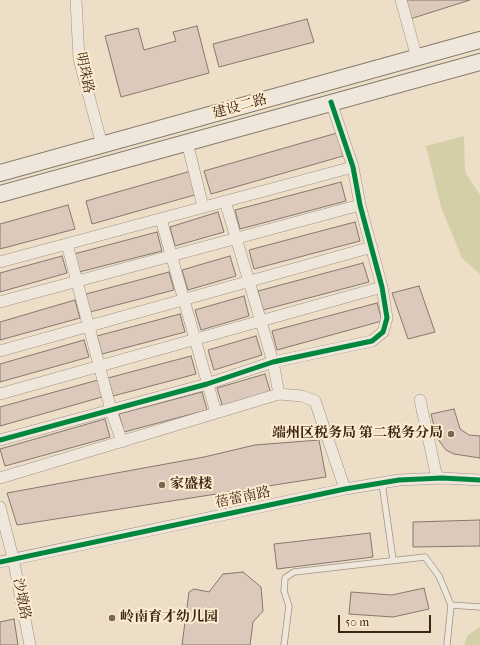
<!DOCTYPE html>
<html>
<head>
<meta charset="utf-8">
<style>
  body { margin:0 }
  #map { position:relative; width:480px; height:645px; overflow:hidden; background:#eddec7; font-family:"IM FELL French Canon",serif }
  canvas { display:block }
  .scale { position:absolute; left:338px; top:615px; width:93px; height:18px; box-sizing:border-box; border:2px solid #3c2515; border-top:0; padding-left:5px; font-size:12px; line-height:14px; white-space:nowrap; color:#3c2515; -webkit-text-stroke:3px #feecd0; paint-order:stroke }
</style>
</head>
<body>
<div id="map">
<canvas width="480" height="645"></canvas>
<div class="scale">50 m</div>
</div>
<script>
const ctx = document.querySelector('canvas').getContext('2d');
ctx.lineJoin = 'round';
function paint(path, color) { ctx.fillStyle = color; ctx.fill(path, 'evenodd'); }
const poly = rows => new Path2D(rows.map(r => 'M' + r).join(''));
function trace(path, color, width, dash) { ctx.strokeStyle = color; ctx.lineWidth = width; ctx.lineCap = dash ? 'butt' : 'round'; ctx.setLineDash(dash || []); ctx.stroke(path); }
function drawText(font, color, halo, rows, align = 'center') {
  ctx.font = font + ' "IM FELL French Canon","Noto Serif SC",serif'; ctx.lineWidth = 4; ctx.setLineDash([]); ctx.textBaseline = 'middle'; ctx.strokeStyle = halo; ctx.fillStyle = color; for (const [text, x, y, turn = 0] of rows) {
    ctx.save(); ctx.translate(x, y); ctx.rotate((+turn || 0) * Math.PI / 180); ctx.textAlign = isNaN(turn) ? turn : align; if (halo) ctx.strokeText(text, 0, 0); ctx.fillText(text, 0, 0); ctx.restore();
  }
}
paint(poly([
  [464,136,465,172,480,195,480,274,462,258,441,207,426,146],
  [480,627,480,645,464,645,468,635]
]), '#d5cfa7');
const building = poly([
  [404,0,470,0,410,19,404,0],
  [307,19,314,42,219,67,213,44,307,19],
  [197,26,209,73,121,97,105,36,138,28,144,50,176,41,173,32,197,26],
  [337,133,343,156,211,194,204,171,337,133],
  [191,171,198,194,92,224,86,201,191,171],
  [341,182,346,201,240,229,235,210,341,182],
  [68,205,75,229,0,249,0,224,68,205],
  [218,212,224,232,175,246,170,227,218,212],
  [355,222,360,241,254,269,249,250,355,222],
  [157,232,162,251,79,272,74,254,157,232],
  [62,256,67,273,0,292,0,273,62,256],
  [230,256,236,276,188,290,182,270,230,256],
  [363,263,369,282,263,310,258,291,363,263],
  [169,272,174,290,90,312,86,294,169,272],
  [419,286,435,332,408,339,392,293,419,286],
  [244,296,249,316,201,330,195,310,244,296],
  [75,300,80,318,0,340,0,322,75,300],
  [377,303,382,321,277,350,272,331,377,303],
  [180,314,185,332,102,354,97,336,180,314],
  [256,336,262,355,214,370,208,350,256,336],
  [84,340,89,357,0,382,0,364,84,340],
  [191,356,196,374,113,396,108,378,191,356],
  [265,374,271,394,223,408,217,388,265,374],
  [98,380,102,397,0,426,0,407,98,380],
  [202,392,207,410,124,432,119,414,202,392],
  [454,409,460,429,469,435,480,436,480,458,454,454,446,450,437,438,431,414,454,409],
  [105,419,110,437,5,466,0,449,105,419],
  [319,440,326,477,17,525,7,493,204,457,255,445,319,440],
  [480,520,480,546,413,547,413,522,480,520],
  [370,533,373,557,277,569,274,544,370,533],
  [243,572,261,587,263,611,253,622,250,645,182,645,189,592,194,589,209,592,223,574,243,572],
  [424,588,429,609,393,617,349,614,351,592,392,595,424,588],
  [14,619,18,645,0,645,0,622,14,619]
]);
paint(building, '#dcc9bb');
trace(building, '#84796c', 1);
const service = poly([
  [382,483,393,560],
  [284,645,289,606,284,591,285,578,294,572,425,557,439,576,451,605,480,607],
  [447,645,451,605]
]);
const minor = poly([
  [76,0,79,59,102,145],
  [401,0,417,58],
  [187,142,203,207],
  [225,201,273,362,279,394],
  [161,219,216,413],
  [67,244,111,410,122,442],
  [0,262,353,167],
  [0,302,360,205],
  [0,351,372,247],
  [0,394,382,287],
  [420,400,437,478],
  [0,440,207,384,273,362,372,341,383,332,387,318,382,287,360,205,353,167,331,102],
  [0,478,279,394,302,396,315,401,345,489],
  [0,507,13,558,30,645],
  [0,562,345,489,399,480,442,478,480,480]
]);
const secondary = poly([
  [0,173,480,40],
  [0,194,480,62]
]);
trace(service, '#9e9384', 7);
trace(minor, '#9e9384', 12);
trace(secondary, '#84796c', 18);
trace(service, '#efe7db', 5.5);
trace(minor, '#efe7db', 11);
trace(secondary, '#efe7db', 16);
trace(poly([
  [0,440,207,384,273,362,372,341,383,332,387,318,382,287,360,205,353,167,331,102],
  [0,562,345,489,399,480,442,478,480,480]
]), '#00873e', 5);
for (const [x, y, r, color] of [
  [451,434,4,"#7a6653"],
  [162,485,4,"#7a6653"],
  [112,618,4,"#7a6653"]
]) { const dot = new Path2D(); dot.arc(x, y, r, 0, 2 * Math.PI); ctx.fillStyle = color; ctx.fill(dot); trace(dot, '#feecd0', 1.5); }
drawText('14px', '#3c2515', '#feecd0', [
  ["明珠路",84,73,78],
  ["建设二路",240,107,-16],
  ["蓓蕾南路",243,498,-12],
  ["沙墩路",21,599,79]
]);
drawText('bold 14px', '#3c2515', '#feecd0', [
  ["端州区税务局 第二税务分局",443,434,"right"],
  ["家盛楼",170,485],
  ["岭南育才幼儿园",120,618]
], 'left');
</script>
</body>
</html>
